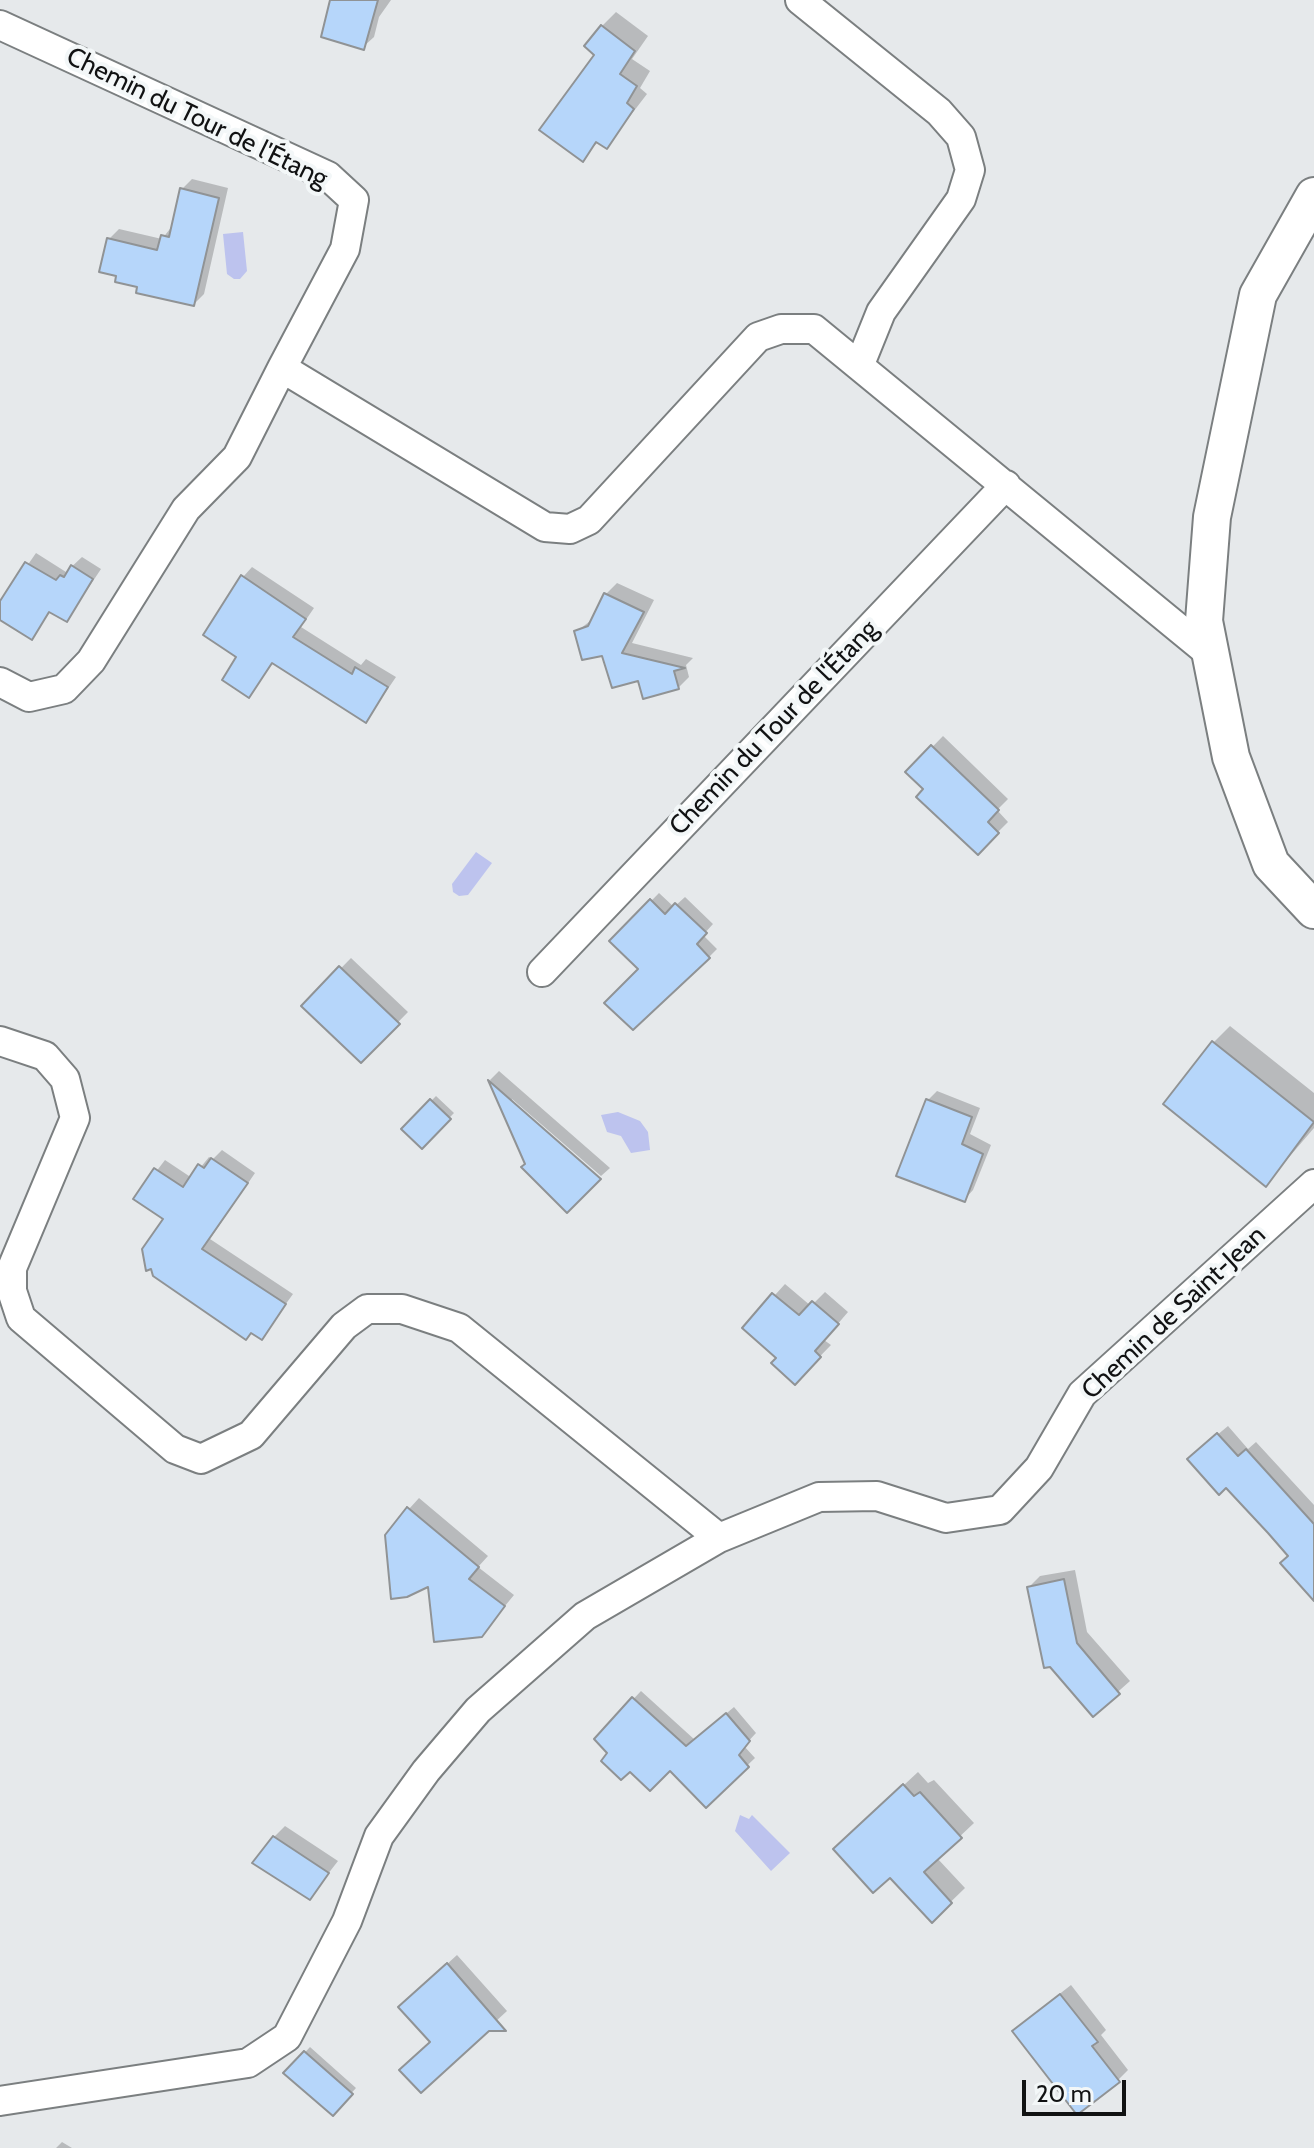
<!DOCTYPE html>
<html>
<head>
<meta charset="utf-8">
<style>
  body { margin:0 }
  #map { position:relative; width:1314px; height:2148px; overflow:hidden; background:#e6e9eb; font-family:Cabin,sans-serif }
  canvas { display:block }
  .scale { position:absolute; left:1022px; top:2080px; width:104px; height:36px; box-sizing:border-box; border:4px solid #111213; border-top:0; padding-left:10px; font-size:24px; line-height:28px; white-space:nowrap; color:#111213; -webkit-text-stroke:6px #f3f7f8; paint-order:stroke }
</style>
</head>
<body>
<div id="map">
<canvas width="1314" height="2148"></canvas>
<div class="scale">20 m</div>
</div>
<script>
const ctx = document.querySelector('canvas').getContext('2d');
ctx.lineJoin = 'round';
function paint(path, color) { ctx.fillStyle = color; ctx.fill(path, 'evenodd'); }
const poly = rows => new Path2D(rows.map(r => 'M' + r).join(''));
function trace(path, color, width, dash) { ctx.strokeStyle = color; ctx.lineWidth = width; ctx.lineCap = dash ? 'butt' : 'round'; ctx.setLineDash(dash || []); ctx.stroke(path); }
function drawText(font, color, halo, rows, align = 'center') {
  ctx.font = font + ' Cabin,sans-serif'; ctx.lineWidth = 8; ctx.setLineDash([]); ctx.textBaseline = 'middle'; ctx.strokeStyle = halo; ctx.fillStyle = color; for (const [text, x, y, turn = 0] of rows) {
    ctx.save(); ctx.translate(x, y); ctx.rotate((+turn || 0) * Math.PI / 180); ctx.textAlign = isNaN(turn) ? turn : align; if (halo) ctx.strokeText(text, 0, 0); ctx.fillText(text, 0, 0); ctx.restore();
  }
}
paint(poly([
  [243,232,247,271,240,279,234,279,227,274,223,234],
  [476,852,492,863,468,895,459,896,453,892,452,884],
  [618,1112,640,1121,648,1132,650,1150,631,1153,621,1136,607,1132,601,1115],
  [740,1815,749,1819,752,1815,790,1853,771,1871,735,1831]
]), '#bdc3ee');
paint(poly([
  [332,0,391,0,379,17,374,37,363,47],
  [616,12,648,36,632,59,650,71,640,88,647,94,607,146,599,141,582,159,602,26],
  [192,179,228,188,204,294,194,304,140,286,109,239,119,229,162,239,173,225,182,189],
  [36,553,66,572,82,557,101,569,67,620,51,611,31,637,0,618,0,605],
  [252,567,314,608,301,627,361,665,366,659,396,677,366,721,274,662,249,695,239,656,243,577],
  [617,583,654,600,632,643,693,658,686,665,689,677,678,688,639,678,576,632,594,618,606,594],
  [943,736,1008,799,997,810,1008,822,978,852,908,772],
  [659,893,674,907,685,897,713,924,703,935,717,949,682,984,641,969,612,941],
  [351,958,408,1012,361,1060,304,1006],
  [1230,1026,1314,1093,1314,1128,1266,1184,1213,1043],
  [499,1071,610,1168,601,1176,512,1099,527,1164,490,1080],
  [937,1091,980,1108,970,1134,991,1145,973,1190,964,1200,928,1100],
  [436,1096,454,1113,422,1146,404,1129],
  [222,1150,255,1173,210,1239,293,1294,262,1337,166,1218,136,1198,165,1160,192,1178,209,1157,213,1159],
  [785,1284,811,1306,825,1292,848,1312,824,1340,831,1345,795,1382,779,1358,745,1328],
  [1228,1426,1248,1449,1256,1442,1314,1505,1314,1593,1291,1556,1199,1450],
  [419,1498,488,1556,478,1567,514,1595,481,1635,430,1584,409,1509],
  [1075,1570,1087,1632,1130,1681,1093,1714,1029,1587,1040,1576],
  [641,1691,695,1740,734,1707,756,1733,744,1746,755,1758,706,1805,670,1768,610,1753,596,1739],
  [918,1772,928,1783,934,1780,974,1823,937,1858,965,1888,932,1920,849,1836],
  [285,1826,338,1861,310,1897,274,1837],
  [457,1955,507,2011,421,2090,433,2041,411,1997],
  [1071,1985,1106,2030,1101,2035,1128,2070,1118,2080,1025,2021],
  [310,2047,356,2088,333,2113,286,2073],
  [62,2142,72,2148,56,2148]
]), '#0003');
const building = poly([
  [330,0,378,0,364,50,321,37,330,0],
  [601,25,635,51,620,74,637,86,627,103,634,109,607,149,596,142,583,162,539,130,594,55,584,46,601,25],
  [180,188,219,198,194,306,136,293,137,287,115,282,116,276,99,272,107,238,157,250,161,235,169,237,180,188],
  [25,562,56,580,60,575,64,577,71,565,93,579,67,622,49,612,32,640,0,620,0,601,25,562],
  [241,575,306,619,293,637,352,674,355,667,388,687,366,723,272,663,249,698,222,680,236,657,203,635,241,575],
  [604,593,644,612,622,653,685,668,674,671,679,689,643,699,638,681,612,688,602,656,582,660,574,631,588,626,604,593],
  [931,745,999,810,988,822,999,833,978,855,916,797,923,789,905,772,931,745],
  [650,899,665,914,675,903,707,933,697,944,710,958,633,1030,604,1003,638,969,609,941,650,899],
  [339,966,400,1024,361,1063,301,1006,339,966],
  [1212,1041,1314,1122,1266,1187,1163,1104,1212,1041],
  [488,1080,601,1179,567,1213,521,1167,525,1164,488,1080],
  [430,1099,451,1119,422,1149,401,1129,430,1099],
  [926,1099,972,1117,962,1144,983,1154,965,1202,896,1176,926,1099],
  [211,1158,248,1183,202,1249,286,1304,262,1340,251,1333,246,1340,153,1276,151,1269,146,1271,142,1249,163,1219,133,1199,154,1168,183,1187,198,1164,204,1168,211,1158],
  [772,1293,799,1315,812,1301,839,1324,815,1351,821,1357,795,1385,771,1363,776,1358,742,1328,772,1293],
  [1217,1433,1238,1456,1246,1449,1314,1524,1314,1601,1280,1563,1288,1556,1268,1533,1226,1488,1219,1495,1187,1459,1217,1433],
  [407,1507,479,1567,469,1579,505,1606,482,1637,434,1642,428,1587,407,1597,391,1599,385,1535,407,1507],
  [1064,1579,1077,1643,1120,1694,1093,1717,1050,1667,1044,1668,1027,1587,1064,1579],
  [632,1697,686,1746,726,1713,750,1741,739,1755,749,1767,706,1808,670,1771,650,1791,630,1772,621,1780,601,1761,607,1753,594,1739,632,1697],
  [903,1784,914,1796,920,1792,962,1838,924,1872,952,1903,932,1923,890,1878,873,1893,833,1849,903,1784],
  [273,1836,329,1873,310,1900,252,1863,273,1836],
  [447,1963,506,2031,489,2031,421,2093,399,2070,430,2042,398,2007,447,1963],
  [1060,1994,1098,2042,1092,2046,1120,2082,1077,2115,1012,2031,1060,1994],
  [304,2051,353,2094,333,2116,283,2073,304,2051]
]);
paint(building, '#b6d6fa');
trace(building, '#909395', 2);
const minor = poly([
  [800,0,939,112,961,137,970,170,961,199,881,312,860,364],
  [0,25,328,176,354,200,345,249,282,368,545,527,570,529,589,520,758,337,781,329,814,329,1210,654],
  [0,682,29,697,64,689,91,661,186,509,237,457,282,368],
  [542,972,1006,485],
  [0,1041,45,1056,65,1079,75,1118,12,1268,12,1291,21,1318,175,1449,201,1459,251,1435,344,1326,367,1309,402,1309,459,1328,719,1538],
  [0,2101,248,2063,287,2037,347,1921,379,1836,426,1771,478,1710,585,1616,719,1538,819,1497,877,1496,946,1518,1000,1510,1039,1468,1082,1394,1314,1184]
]);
const tertiary = poly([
  [1314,196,1258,295,1212,517,1204,621,1231,757,1271,864,1314,910]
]);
trace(minor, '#7b7f80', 32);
trace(tertiary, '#7b7f80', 40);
trace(minor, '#fff', 28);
trace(tertiary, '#fff', 36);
drawText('26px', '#111213', '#f3f7f8', [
  ["Chemin du Tour de l'Étang",197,118,26],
  ["Chemin du Tour de l'Étang",774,728,-46],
  ["Chemin de Saint-Jean",1174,1313,-43]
]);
</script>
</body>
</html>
